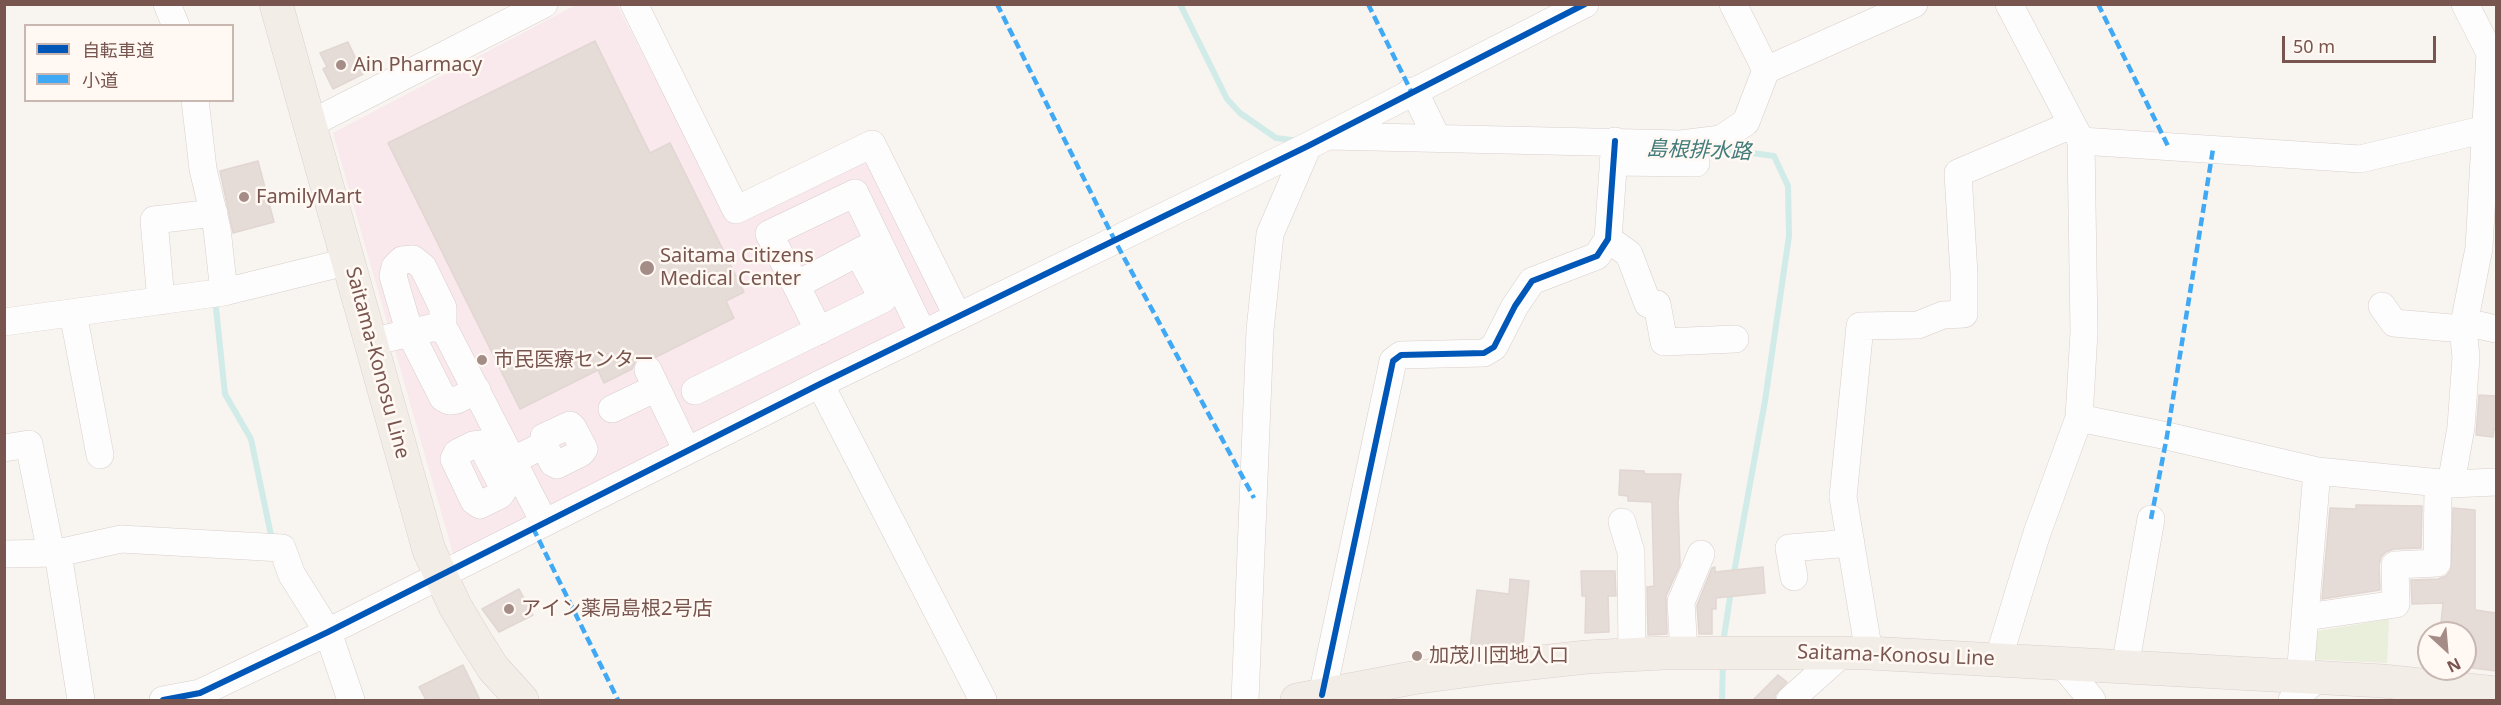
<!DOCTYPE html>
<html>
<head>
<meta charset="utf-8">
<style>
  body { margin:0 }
  #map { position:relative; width:2501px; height:705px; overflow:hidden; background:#f8f4f0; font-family:"Noto Sans","Noto Sans JP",sans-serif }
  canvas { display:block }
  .frame { position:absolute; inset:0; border:6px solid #78554e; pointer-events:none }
  .legend { position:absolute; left:24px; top:24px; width:210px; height:78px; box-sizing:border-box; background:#fff8f3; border:2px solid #c9b7b1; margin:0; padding:8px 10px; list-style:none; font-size:18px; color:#78554e }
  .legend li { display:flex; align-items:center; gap:12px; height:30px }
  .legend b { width:30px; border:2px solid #c9b7b1 }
  .north { position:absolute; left:2417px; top:621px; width:60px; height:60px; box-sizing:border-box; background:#fff8f3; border:2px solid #c9b7b1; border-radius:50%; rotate:154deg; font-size:16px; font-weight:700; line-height:24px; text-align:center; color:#78554e }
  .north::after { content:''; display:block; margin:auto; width:21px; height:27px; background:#a58d87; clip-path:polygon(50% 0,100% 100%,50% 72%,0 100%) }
  .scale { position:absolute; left:2282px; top:36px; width:154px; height:27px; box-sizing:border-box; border:3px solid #78554e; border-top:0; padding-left:8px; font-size:18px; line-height:21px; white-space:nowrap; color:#78554e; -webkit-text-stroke:4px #fff8f3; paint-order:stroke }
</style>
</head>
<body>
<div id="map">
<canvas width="2501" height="705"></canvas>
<div class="frame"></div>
<ul class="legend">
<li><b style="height:8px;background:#0057b8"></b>自転車道</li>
<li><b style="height:8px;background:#3fa9f5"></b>小道</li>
</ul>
<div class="north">N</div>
<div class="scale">50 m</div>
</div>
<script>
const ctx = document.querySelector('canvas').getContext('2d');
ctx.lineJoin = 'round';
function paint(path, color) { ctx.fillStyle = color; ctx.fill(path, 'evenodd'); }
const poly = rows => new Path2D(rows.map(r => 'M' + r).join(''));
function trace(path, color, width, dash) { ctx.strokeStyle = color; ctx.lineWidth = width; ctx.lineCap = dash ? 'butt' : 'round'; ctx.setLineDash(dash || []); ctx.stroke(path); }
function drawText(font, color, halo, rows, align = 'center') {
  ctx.font = font + ' "Noto Sans","Noto Sans JP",sans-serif'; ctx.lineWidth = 5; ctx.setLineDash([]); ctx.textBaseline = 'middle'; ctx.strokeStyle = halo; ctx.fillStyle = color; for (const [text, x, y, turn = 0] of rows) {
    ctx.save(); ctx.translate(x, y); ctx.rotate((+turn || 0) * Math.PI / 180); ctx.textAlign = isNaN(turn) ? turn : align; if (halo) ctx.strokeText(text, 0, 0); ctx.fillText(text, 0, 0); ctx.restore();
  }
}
paint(poly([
  [576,5,617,5,731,223,868,155,944,314,454,557,333,133]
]), '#f9e8ec');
paint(poly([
  [2389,619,2387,663,2311,659,2312,632]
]), '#e9efdb');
trace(poly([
  [1180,4,1227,99,1240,113,1276,138,1299,141],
  [1722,149,1774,156,1788,186,1789,236,1765,401,1733,578],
  [215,299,225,394,251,439,272,540],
  [1723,643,1731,591],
  [1722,700,1723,662]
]), '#d1ebe8', 6);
const building = poly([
  [595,41,650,153,670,143,744,292,726,301,734,318,656,357,649,354,641,356,635,362,632,369,604,383,598,370,520,409,388,143,595,41],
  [348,42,363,74,333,89,323,69,327,67,320,53,348,42],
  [258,161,274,222,233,233,220,171,258,161],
  [2479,395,2496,396,2496,429,2494,429,2493,437,2476,435,2479,395],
  [1620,470,1644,471,1645,474,1681,474,1678,502,1680,565,1666,596,1667,634,1648,635,1647,587,1654,586,1652,502,1628,501,1628,496,1619,495,1620,470],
  [2356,505,2422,506,2421,548,2394,549,2386,552,2381,557,2379,565,2380,590,2322,599,2330,508,2356,509,2356,505],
  [2453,508,2475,510,2475,610,2496,613,2496,671,2465,667,2465,633,2440,633,2443,603,2412,604,2411,580,2438,579,2446,576,2451,570,2453,508],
  [1715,567,1715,572,1763,567,1765,593,1716,598,1716,609,1712,609,1712,634,1699,634,1697,605,1712,568,1715,567],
  [1581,571,1615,571,1616,596,1608,596,1609,632,1585,633,1586,596,1582,596,1581,571],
  [1510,579,1529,581,1523,645,1488,644,1488,649,1470,649,1477,590,1509,594,1510,579],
  [519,589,533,615,499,632,482,609,519,589],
  [463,665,480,700,426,700,419,687,463,665],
  [1778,675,1787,682,1775,695,1775,700,1753,700,1778,675]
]);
paint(building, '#e5dbd7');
trace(building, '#e1d6d2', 1.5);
const minor = poly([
  [167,4,176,26],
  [634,4,736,210,872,144,958,317],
  [1733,4,1766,70],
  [1411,91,1417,97,1437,138],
  [195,100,203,169,217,229,224,292],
  [310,124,544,4],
  [1329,136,1681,144,1721,139,1746,122,1766,70,1914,4],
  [2081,141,2360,159,2486,129],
  [1613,162,1696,163],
  [1608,239,1629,254,1648,304,1657,304,1664,342,1735,339],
  [878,242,796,285,769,234,855,193,923,334],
  [796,285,819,331],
  [161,301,154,220,214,213],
  [2382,306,2394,323,2463,329],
  [73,313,100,455],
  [4,322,224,292,350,261],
  [2465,322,2496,329],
  [443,329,443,308,423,267,413,259,402,260,395,267,393,276,405,317,410,333,443,398,449,401,457,400,477,390],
  [371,342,435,327,446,332,544,522],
  [648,370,687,451],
  [820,384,983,700],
  [695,391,883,299,858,253],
  [612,409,656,388],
  [2079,418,2167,436,2317,471,2451,484,2496,482],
  [481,444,504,489,500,495,480,505,474,501,454,459,457,453,473,445,481,444],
  [4,448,29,444,51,553],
  [495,469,544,445,544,437,570,425,573,428,584,449,581,453,557,465,553,463,544,445],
  [2451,484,2461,427,2466,357,2463,329,2479,248,2490,53,2465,4],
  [1622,522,1631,552,1632,655],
  [58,553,121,539,282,548,292,575,328,632,351,700],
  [4,554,58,553,81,700],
  [1794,577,1789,548,1851,543],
  [2306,617,2396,604,2395,565,2437,563,2438,483],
  [1684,653,1681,602,1701,554],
  [1869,653,1843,497,1860,326,1918,325,1943,315,1964,314,1964,274,1958,173,2071,125],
  [1998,660,2037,533,2079,418,2084,332,2081,141,2009,4],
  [2062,664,2092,700],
  [2125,667,2151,519],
  [2300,677,2317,471],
  [1322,695,1393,361,1401,355,1484,353,1494,347,1515,306,1532,281,1597,256,1608,239,1615,141],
  [163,700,200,693,328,632,820,384,1308,146,1585,4],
  [1245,700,1260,330,1270,234,1308,146],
  [1790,700,1844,652],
  [2292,700,2318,678]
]);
const major = poly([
  [276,4,429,550,455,606,474,638,493,668,522,700],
  [1297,700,1412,678,1494,667,1587,657,1663,653,1869,653,2383,681,2496,693]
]);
trace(minor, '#d8cfcc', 28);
trace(major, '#dacfcc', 34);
trace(minor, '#fefdfd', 27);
trace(major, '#f3ede8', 33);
trace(poly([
  [997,4,1115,241,1254,498],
  [1368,4,1411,91],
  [2098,4,2168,146],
  [2151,519,2167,436,2213,149],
  [533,528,618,700]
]), '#3fa9f5', 4.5, [9, 4.5]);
trace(poly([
  [1322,695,1393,361,1401,355,1484,353,1494,347,1515,306,1532,281,1597,256,1608,239,1615,141],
  [163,700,200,693,328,632,820,384,1308,146,1585,4]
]), '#0057b8', 6);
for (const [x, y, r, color] of [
  [341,65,6,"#a58d87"],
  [244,197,6,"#a58d87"],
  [647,268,8,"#a58d87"],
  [482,360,6,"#a58d87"],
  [509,609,6,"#a58d87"],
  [1417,656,6,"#a58d87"]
]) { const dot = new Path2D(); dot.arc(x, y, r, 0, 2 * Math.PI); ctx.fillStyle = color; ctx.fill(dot); trace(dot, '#fff8f3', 2); }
drawText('20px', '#78554e', '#fff8f3', [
  ["Ain Pharmacy",353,65],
  ["FamilyMart",256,197],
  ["Saitama Citizens",660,256],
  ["Medical Center",660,279],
  ["市民医療センター",494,360],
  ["アイン薬局島根2号店",521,609],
  ["加茂川団地入口",1429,656]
], 'left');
drawText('20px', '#78554e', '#fff8f3', [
  ["Saitama-Konosu Line",377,363,75],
  ["Saitama-Konosu Line",1896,656,2]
]);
drawText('italic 21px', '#417c7b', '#fff8f3', [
  ["島根排水路",1699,151,2]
]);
</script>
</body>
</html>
